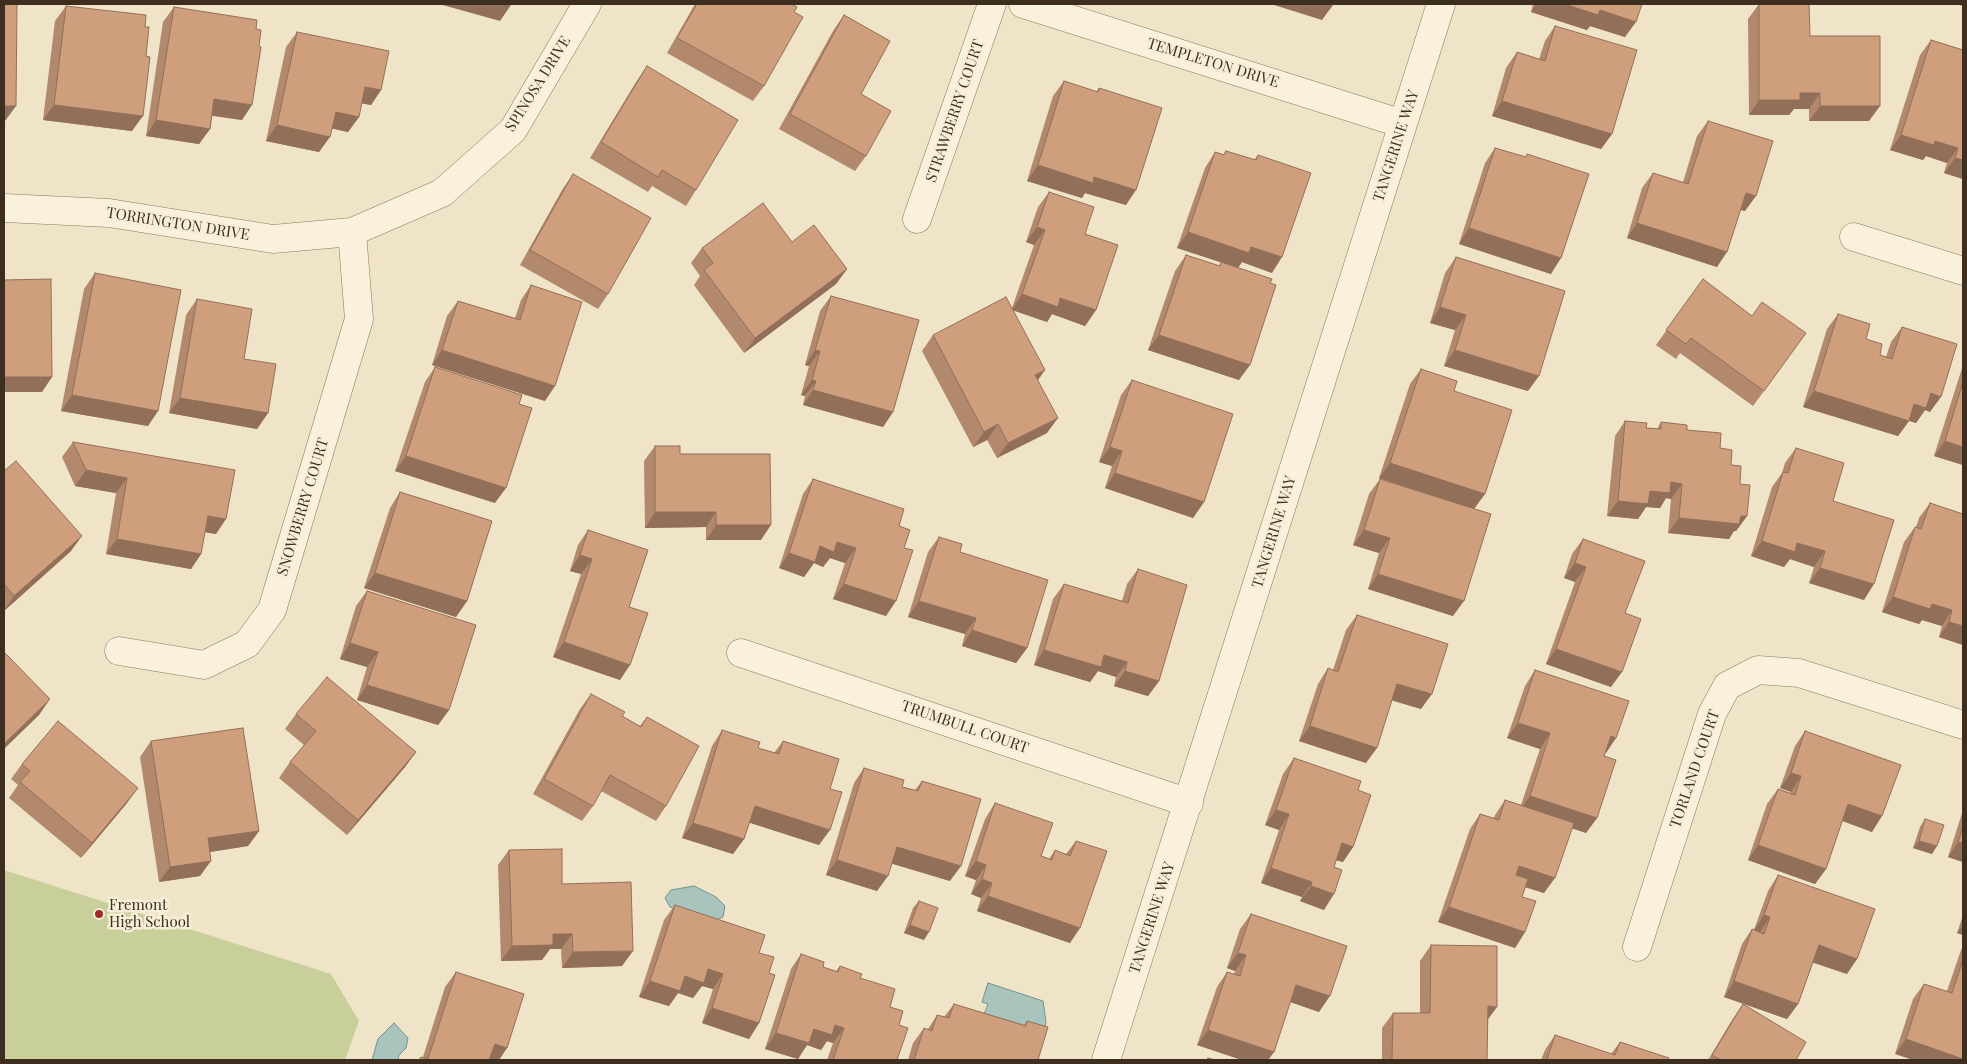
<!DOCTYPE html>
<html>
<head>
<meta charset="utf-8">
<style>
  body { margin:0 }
  #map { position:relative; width:1967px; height:1064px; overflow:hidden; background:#f0e4c8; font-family:"Playfair Display",serif }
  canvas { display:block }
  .frame { position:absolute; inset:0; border:5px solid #3d2e20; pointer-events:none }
</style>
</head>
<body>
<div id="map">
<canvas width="1967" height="1064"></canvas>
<div class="frame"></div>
</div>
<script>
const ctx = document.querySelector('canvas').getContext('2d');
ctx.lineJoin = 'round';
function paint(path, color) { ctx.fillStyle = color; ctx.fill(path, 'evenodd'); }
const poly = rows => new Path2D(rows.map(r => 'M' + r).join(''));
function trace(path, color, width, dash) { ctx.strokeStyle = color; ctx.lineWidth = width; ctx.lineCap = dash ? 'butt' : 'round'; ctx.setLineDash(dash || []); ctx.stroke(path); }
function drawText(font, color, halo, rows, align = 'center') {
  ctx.font = font + ' "Playfair Display",serif'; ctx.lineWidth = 5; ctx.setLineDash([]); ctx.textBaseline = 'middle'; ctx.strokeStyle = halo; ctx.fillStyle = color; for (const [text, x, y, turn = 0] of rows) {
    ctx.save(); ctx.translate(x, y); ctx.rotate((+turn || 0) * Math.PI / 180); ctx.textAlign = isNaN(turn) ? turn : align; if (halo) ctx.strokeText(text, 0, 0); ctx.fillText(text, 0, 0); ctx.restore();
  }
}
paint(poly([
  [4,870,331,974,359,1021,345,1060,4,1060]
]), '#c9cf9b');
const water = poly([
  [694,886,716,897,725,906,723,917,710,923,670,907,665,898,671,890,694,886],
  [988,983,1043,1001,1046,1022,1043,1034,984,1014,988,1004,982,1002,988,983],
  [394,1023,408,1038,406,1048,399,1055,398,1060,372,1060,378,1039,394,1023]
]);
paint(water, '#a9c4bc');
trace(water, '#6f938a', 1);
const street = poly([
  [1023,4,1403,124],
  [4,208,109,213,273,239,352,232,442,193,513,130,587,4],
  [917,219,992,4],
  [1854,237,1963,271],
  [119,651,204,665,247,644,272,610,359,319,352,232],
  [741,653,1189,803],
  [1637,947,1712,714,1727,686,1758,670,1799,673,1963,725],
  [1106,1060,1441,4]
]);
trace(street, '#8d765c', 29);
trace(street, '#faf1dc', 28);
paint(poly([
  [695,4,791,4,794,12,764,86,753,101,667,53],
  [1533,4,1642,4,1625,37,1590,26,1587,30,1531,12],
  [1759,4,1810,36,1869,121,1809,121,1809,109,1794,109,1789,115,1749,115,1748,19],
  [66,6,132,131,43,120,55,21],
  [174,7,242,120,212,116,210,129,199,144,146,136,163,22],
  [844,15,861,94,866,156,855,171,779,129,833,31],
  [1555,26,1612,134,1601,149,1492,116,1506,68,1517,52,1539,59,1545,41],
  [297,32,381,90,371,105,361,103,359,117,348,132,332,128,319,152,266,141,286,47],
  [1931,40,1963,50,1963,179,1944,173,1947,163,1926,156,1923,160,1890,150,1920,55],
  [647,66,696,190,686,206,652,186,648,192,590,158,636,82],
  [1064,81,1096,92,1099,88,1126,205,1085,193,1082,198,1027,181,1053,96],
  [1708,121,1745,211,1740,210,1717,267,1627,238,1642,188,1653,173,1683,182,1697,136],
  [1495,148,1525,157,1527,154,1551,274,1459,244,1485,163],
  [1226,151,1254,160,1258,155,1272,273,1242,262,1238,268,1239,380,1148,350,1175,271,1186,255,1219,266,1221,262,1177,248,1205,168,1215,152,1223,155],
  [573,174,608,294,598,309,520,265,562,190],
  [1049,192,1085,234,1096,310,1085,326,1052,314,1047,322,1013,310,1038,380,1047,433,997,458,987,440,973,447,922,351,933,335,1012,308,1034,245,1026,242,1038,207],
  [792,242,847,269,836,284,744,353,694,285,700,276,691,263,702,248],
  [1456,257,1528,391,1444,366,1455,330,1430,323,1445,273],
  [95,273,148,426,61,411,84,289],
  [1703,279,1752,316,1806,333,1753,406,1680,353,1676,359,1656,345],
  [531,285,545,401,432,365,447,316,458,301,515,318,521,300],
  [831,296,893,412,883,427,803,405,805,396,801,395,809,366,805,365,820,311],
  [197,299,244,359,268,413,257,429,169,413,186,315],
  [1838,314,1866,339,1880,355,1886,357,1891,342,1902,327,1930,412,1925,410,1916,423,1909,421,1898,436,1803,407,1827,329],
  [1963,365,1963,465,1934,456],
  [435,367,519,404,495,503,395,471,425,382],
  [1421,369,1454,391,1474,509,1453,616,1368,589,1379,553,1353,545,1369,494,1380,479,1458,504,1379,478,1410,384],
  [1132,380,1204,502,1193,518,1105,488,1112,466,1099,462,1121,395],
  [1625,421,1646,428,1657,429,1661,422,1687,430,1720,448,1731,465,1740,484,1747,516,1736,531,1734,531,1729,539,1668,533,1671,499,1666,498,1660,508,1646,507,1638,519,1607,516,1615,436],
  [73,442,216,534,205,532,201,554,191,569,106,554,116,493,75,486,62,457],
  [655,446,761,540,706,540,706,527,645,528,644,461],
  [1796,448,1833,501,1864,600,1809,583,1814,567,1790,559,1784,567,1751,556,1772,487,1782,473,1785,463],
  [4,471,71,551,4,611],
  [813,479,899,526,904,548,886,616,833,599,845,563,830,558,823,567,814,563,804,577,779,568,803,494],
  [400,492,467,601,456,617,364,588,390,508],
  [1930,503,1963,645,1939,637,1942,626,1922,620,1919,624,1882,612,1904,542,1915,527,1916,527,1919,518],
  [588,530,629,607,620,680,553,657,581,574,570,571,578,545],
  [939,537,960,552,1027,648,1016,663,962,646,965,634,908,617,928,552],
  [1583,539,1611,687,1546,664,1575,582,1564,578,1572,554],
  [1138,569,1159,681,1148,696,1114,686,1116,677,1098,671,1090,682,1034,665,1053,599,1064,584,1122,601,1127,584],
  [367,591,449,710,438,725,357,700,367,667,340,659,356,606],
  [1357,615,1421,709,1392,700,1366,763,1299,741,1318,684,1328,668,1333,670,1346,630],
  [1535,670,1616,738,1605,753,1604,756,1597,818,1586,833,1572,828,1544,893,1525,887,1522,897,1525,932,1515,948,1438,922,1470,829,1480,814,1494,818,1495,815,1505,800,1521,805,1540,749,1507,738,1525,686],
  [591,694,622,716,640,726,647,717,666,806,656,821,601,791,593,806,582,821,533,794,580,709],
  [296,714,416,752,405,767,347,835,279,778,290,762,304,745,285,729],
  [722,730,758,748,774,753,783,741,830,789,819,845,749,822,744,839,733,854,682,838,712,746],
  [1805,731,1872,832,1842,821,1826,869,1815,884,1748,860,1767,804,1778,789,1790,793,1791,792,1780,788,1795,746],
  [151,741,259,831,248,846,210,852,200,876,159,882,140,757],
  [1294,758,1358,790,1353,847,1343,862,1336,860,1324,910,1300,901,1302,897,1261,883,1279,830,1265,825,1283,774],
  [22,764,127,803,81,858,9,798,18,785,11,779],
  [864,768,902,787,915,790,922,781,950,881,892,863,877,891,826,875,854,783],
  [995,803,1041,856,1049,859,1055,850,1066,854,1076,841,1070,943,977,911,981,898,971,894,976,880,965,876,985,819],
  [1963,810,1963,862,1948,857],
  [1925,819,1932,854,1913,848,1920,827],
  [509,850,562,884,622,966,562,968,561,949,550,949,542,960,501,961,498,865],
  [1778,875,1847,974,1813,962,1798,1004,1787,1019,1724,997,1742,944,1752,929,1754,930,1768,891],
  [919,901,924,940,904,933,913,908],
  [675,905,759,953,769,973,759,1023,749,1039,702,1023,713,989,702,986,693,998,678,993,669,1006,639,997,664,920],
  [1251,914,1319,1012,1290,1002,1274,1052,1268,1060,1242,1060,1197,1045,1217,987,1227,972,1234,974,1235,971,1227,968,1240,929],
  [1963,915,1963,935,1957,933],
  [1431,945,1488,1019,1487,1060,1382,1060,1382,1028,1393,1013,1420,1013,1420,961],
  [1963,947,1963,1060,1895,1054,1913,999,1924,984,1947,991,1961,950],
  [801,954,823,967,836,971,840,966,860,978,890,1007,899,1025,897,1060,827,1060,833,1043,827,1041,821,1050,807,1045,798,1059,765,1049,791,969],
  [456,972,499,1060,418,1060,421,1057,423,1057,445,987],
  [954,1004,1024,1025,1027,1021,1038,1060,908,1060,913,1043,924,1028,928,1029,937,1015,944,1017],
  [1743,1004,1796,1060,1708,1060,1732,1020],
  [1555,1035,1611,1054,1620,1042,1668,1060,1541,1060,1545,1050]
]), '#b2896c');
paint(poly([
  [439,4,505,4,511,5,500,21],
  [1271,4,1329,4,1333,5,1322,20],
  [1536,4,1564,4,1600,10,1636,22,1625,37,1590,26,1587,30,1531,12],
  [1956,4,1963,4,1963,6],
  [365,87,381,90,371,105,354,102],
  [1800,93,1820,93,1809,109,1794,109,1789,115,1749,115,1759,100],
  [214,99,252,105,242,120,204,114],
  [1502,101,1612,134,1601,149,1492,116],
  [54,105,143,116,132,131,43,120],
  [4,106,16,106,5,121,4,121],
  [1820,106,1880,106,1869,121,1809,121],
  [336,112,359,117,348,132,325,127],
  [156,120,210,129,199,144,146,136],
  [277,125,330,137,319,152,266,141],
  [1901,135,1935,141,1958,148,1947,163,1926,156,1923,160,1890,150],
  [1955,158,1963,160,1963,179,1944,173],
  [1038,165,1094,177,1136,190,1126,205,1085,193,1082,198,1027,181],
  [1746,193,1756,196,1745,211,1735,208],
  [1637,223,1727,252,1717,267,1627,238],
  [1037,227,1045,230,1034,245,1026,242],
  [1469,228,1561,258,1551,274,1459,244],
  [1188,232,1251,247,1282,257,1272,273,1242,262,1238,268,1177,248],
  [847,269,836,284,744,353,755,338],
  [1022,294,1060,298,1096,310,1085,326,1052,314,1047,322,1012,310],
  [1440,307,1466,315,1455,330,1430,323],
  [1159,335,1250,365,1239,380,1148,350],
  [442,350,555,386,545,401,432,365],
  [815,350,820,351,809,366,805,365],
  [1455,350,1539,376,1528,391,1444,366],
  [1045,370,1034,386,1035,375],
  [4,377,52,377,42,392,4,392],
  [812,380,816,381,805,396,801,395],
  [813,390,893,412,883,427,803,405],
  [1814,391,1909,421,1898,436,1803,407],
  [1931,393,1941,397,1930,412,1925,410,1916,423,1904,419,1914,404],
  [72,395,158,411,148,426,61,411],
  [180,398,268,413,257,429,169,413],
  [1058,418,1047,433,997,458,1008,443],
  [998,424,987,440,973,447,984,432],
  [1945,441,1963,447,1963,465,1934,456],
  [1110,447,1122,451,1112,466,1099,462],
  [406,456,506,488,495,503,395,471],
  [1390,463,1485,494,1474,509,1379,478],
  [86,470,127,478,116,493,75,486],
  [1115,473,1204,502,1193,518,1105,488],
  [1671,482,1682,484,1671,499,1666,498,1660,508,1646,507,1638,519,1607,516,1618,501,1650,491],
  [655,512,716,512,706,527,645,528],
  [208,516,226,519,216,534,197,531],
  [1747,516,1736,531,1734,531,1729,539,1668,533,1679,518],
  [716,525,771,525,761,540,706,540],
  [1364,530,1390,538,1379,553,1353,545],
  [82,536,71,551,4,611,14,596],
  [117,539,201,554,191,569,106,554],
  [1762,541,1797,543,1825,551,1814,567,1790,559,1784,567,1751,556],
  [837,542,856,548,845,563,830,558,823,567,814,563,804,577,779,568,789,553],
  [580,555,592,559,581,574,570,571],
  [1575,563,1586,567,1575,582,1564,578],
  [1820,568,1874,584,1864,600,1809,583],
  [375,573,467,601,456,617,364,588],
  [1378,574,1464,601,1453,616,1368,589],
  [844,584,896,601,886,616,833,599],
  [1893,597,1932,604,1952,610,1942,626,1922,620,1919,624,1882,612],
  [919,601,976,618,965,634,908,617],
  [1949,622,1963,626,1963,645,1939,637],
  [972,630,1027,648,1016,663,962,646],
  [564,642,630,665,620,680,553,657],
  [350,643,378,652,367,667,340,659],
  [1556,649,1622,672,1611,687,1546,664],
  [1044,650,1104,655,1127,662,1116,677,1098,671,1090,682,1034,665],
  [1125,671,1159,681,1148,696,1114,686],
  [1397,684,1432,694,1421,709,1387,699],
  [367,685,449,710,438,725,357,700],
  [50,699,39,715,4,749,4,744],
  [1518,723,1550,733,1540,749,1507,738],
  [1310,726,1377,748,1366,763,1299,741],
  [1611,736,1616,738,1606,753,1600,751],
  [416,752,405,767,347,835,358,820],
  [1791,773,1801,776,1791,792,1780,788],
  [138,788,127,803,81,858,92,843],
  [1530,796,1597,818,1586,833,1519,811],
  [1848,804,1882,816,1872,832,1838,819],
  [755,806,830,830,819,845,744,821],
  [1276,810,1289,814,1279,830,1265,825],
  [693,823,744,839,733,854,682,838],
  [259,831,248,846,197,854,208,838],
  [1919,841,1937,846,1932,854,1913,848],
  [1958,842,1963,843,1963,862,1948,857],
  [1342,843,1353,847,1343,862,1331,859],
  [1758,845,1826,869,1815,884,1748,860],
  [897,847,961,866,950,881,886,862],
  [837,860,888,876,877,891,826,875],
  [211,861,200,876,159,882,170,867],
  [976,861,986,865,976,880,965,876],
  [1519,866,1555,878,1544,893,1509,882],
  [1271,868,1312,882,1302,897,1261,883],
  [982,879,992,883,981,898,971,894],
  [1311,886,1334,894,1324,910,1300,901],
  [988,896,1080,928,1070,943,977,911],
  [1449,907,1525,932,1515,948,1438,922],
  [1764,915,1770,917,1760,932,1754,930],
  [910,925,929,932,924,940,904,933],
  [1963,925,1963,935,1957,933],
  [553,934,572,934,561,949,550,949,542,960,501,961,512,946],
  [1819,945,1857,959,1847,974,1808,961],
  [633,951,622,966,562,968,573,952],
  [1238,953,1246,955,1235,971,1227,968],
  [708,969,723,974,713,989,702,986,693,998,678,993,669,1006,639,997,650,981,685,976],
  [1734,981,1798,1004,1787,1019,1724,997],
  [1296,985,1330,996,1319,1012,1285,1000],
  [1488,1006,1497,1007,1486,1022],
  [712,1008,759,1023,749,1039,702,1023],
  [835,1025,844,1028,833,1043,827,1041,821,1050,807,1045,798,1059,765,1049,776,1033],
  [1208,1030,1274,1052,1268,1060,1242,1060,1197,1045],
  [1906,1039,1963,1059,1963,1060,1913,1060,1895,1054],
  [495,1044,507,1048,499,1060,487,1060]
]), '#916f58');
const building = poly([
  [4,4,17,4,16,106,4,106,4,4],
  [697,4,791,4,797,7,794,12,803,17,764,86,677,38,697,4],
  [1564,4,1642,4,1636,22,1600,10,1598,15,1564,4],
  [1759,4,1809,4,1810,36,1880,36,1880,106,1820,106,1820,93,1800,93,1800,100,1759,100,1759,4],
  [66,6,146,15,145,27,149,27,146,56,150,57,143,116,54,105,66,6],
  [174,7,257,20,256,29,261,30,259,46,261,47,252,105,214,99,210,129,156,120,174,7],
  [844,15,890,41,861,94,891,111,866,156,790,114,844,15],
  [1555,26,1637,50,1612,134,1502,101,1517,52,1545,61,1555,26],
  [297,32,389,51,381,90,365,87,359,117,336,112,330,137,277,125,297,32],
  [1931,40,1963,50,1963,160,1955,158,1958,148,1935,141,1934,145,1901,135,1931,40],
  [647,66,738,120,696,190,662,170,658,177,601,142,647,66],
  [1064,81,1098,92,1099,88,1162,108,1136,190,1094,177,1093,183,1038,165,1064,81],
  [1708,121,1773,141,1756,196,1746,193,1727,252,1637,223,1653,173,1688,184,1708,121],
  [1495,148,1526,157,1527,154,1589,174,1561,258,1469,228,1495,148],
  [1226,151,1256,160,1258,155,1311,173,1282,257,1251,247,1249,253,1188,232,1215,152,1224,155,1226,151],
  [573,174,651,218,608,294,530,250,573,174],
  [1049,192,1094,207,1085,234,1118,245,1096,310,1060,298,1058,307,1022,294,1045,230,1037,227,1049,192],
  [763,203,792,242,814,225,847,269,755,338,704,270,713,263,702,248,763,203],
  [1186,255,1220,266,1221,262,1272,279,1270,283,1276,285,1250,365,1159,335,1186,255],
  [1456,257,1565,291,1539,376,1455,350,1466,315,1440,307,1456,257],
  [95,273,181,290,158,411,72,395,95,273],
  [51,279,52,377,4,377,4,280,51,279],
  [1703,279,1752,316,1762,302,1806,333,1764,391,1691,338,1686,344,1666,330,1703,279],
  [531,285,582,302,555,386,442,350,458,301,520,320,531,285],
  [831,296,919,320,893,412,813,390,816,381,812,380,820,351,815,350,831,296],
  [1006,297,1045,370,1035,375,1058,418,1008,443,998,424,984,432,933,335,1006,297],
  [197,299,252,309,244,359,276,364,268,413,180,398,197,299],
  [1838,314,1870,324,1866,339,1882,344,1880,355,1892,359,1902,327,1957,344,1941,397,1931,393,1926,408,1914,404,1909,421,1814,391,1838,314],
  [435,367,522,395,519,404,532,408,506,488,406,456,435,367],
  [1421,369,1457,381,1454,391,1512,410,1485,494,1390,463,1421,369],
  [1132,380,1233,414,1204,502,1115,473,1122,451,1110,447,1132,380],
  [1963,382,1963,447,1945,441,1963,382],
  [1625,421,1647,423,1646,428,1661,429,1661,422,1687,425,1687,430,1721,433,1720,448,1732,450,1731,465,1741,466,1740,484,1750,485,1747,516,1741,516,1739,524,1679,518,1682,484,1671,482,1670,493,1650,491,1648,504,1618,501,1625,421],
  [73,442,235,470,226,519,208,516,201,554,117,539,127,478,86,470,73,442],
  [655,446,680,446,680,454,770,454,771,525,716,525,716,512,655,512,655,446],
  [1796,448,1844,463,1833,501,1894,520,1874,584,1820,568,1825,551,1797,543,1795,552,1762,541,1783,472,1788,473,1796,448],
  [16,461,82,536,14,596,4,584,4,471,16,461],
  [813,479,904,509,899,526,910,530,904,548,913,550,896,601,844,584,856,548,837,542,834,552,820,546,815,562,789,553,813,479],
  [1380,479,1491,514,1464,601,1378,574,1390,538,1364,530,1380,479],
  [400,492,492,521,467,601,375,573,400,492],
  [1930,503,1963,514,1963,626,1949,622,1952,610,1932,604,1930,609,1893,597,1915,527,1921,529,1930,503],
  [588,530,648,550,629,607,648,613,630,665,564,642,592,559,580,555,588,530],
  [939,537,962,544,960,552,1048,580,1027,648,972,630,976,618,919,601,939,537],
  [1583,539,1645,561,1625,613,1641,619,1622,672,1556,649,1586,567,1575,563,1583,539],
  [1138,569,1187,585,1159,681,1125,671,1127,662,1104,655,1101,667,1044,650,1064,584,1128,603,1138,569],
  [367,591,476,625,449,710,367,685,378,652,350,643,367,591],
  [1357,615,1448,644,1432,694,1397,684,1377,748,1310,726,1328,668,1338,672,1357,615],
  [4,652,50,699,4,744,4,652],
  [1535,670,1629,701,1616,738,1611,736,1604,756,1616,760,1597,818,1530,796,1550,733,1518,723,1535,670],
  [327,677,416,752,358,820,290,762,316,731,296,714,327,677],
  [591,694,625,712,622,716,641,727,647,717,699,746,666,806,610,775,593,806,544,779,591,694],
  [58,721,138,788,92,843,20,782,30,771,22,764,58,721],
  [243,728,259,831,208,838,211,861,170,867,151,741,243,728],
  [722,730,760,742,758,748,779,754,783,741,839,759,830,789,842,792,830,830,755,806,744,839,693,823,722,730],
  [1805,731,1901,765,1882,816,1848,804,1826,869,1758,845,1778,789,1795,795,1801,776,1791,773,1805,731],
  [1294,758,1361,781,1358,790,1371,795,1353,847,1342,843,1334,867,1342,870,1334,894,1311,886,1312,882,1271,868,1289,814,1276,810,1294,758],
  [864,768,904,780,902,787,918,791,922,781,981,799,961,866,897,847,888,876,837,860,864,768],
  [1505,800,1574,823,1555,878,1519,866,1516,875,1528,879,1522,897,1536,901,1525,932,1449,907,1480,814,1499,820,1505,800],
  [995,803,1053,823,1041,856,1052,860,1055,850,1070,856,1076,841,1107,851,1080,928,988,896,992,883,982,879,986,865,976,861,995,803],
  [1925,819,1944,825,1937,846,1919,841,1925,819],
  [1963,827,1963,843,1958,842,1963,827],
  [562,849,562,884,631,882,633,951,573,952,572,934,553,934,553,945,512,946,509,850,562,849],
  [1778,875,1875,909,1857,959,1819,945,1798,1004,1734,981,1752,929,1764,934,1770,917,1764,915,1778,875],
  [919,901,938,908,929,932,910,925,919,901],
  [675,905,765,935,759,953,774,957,769,973,775,975,759,1023,712,1008,723,974,708,969,704,983,685,976,680,991,650,981,675,905],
  [1251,914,1347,946,1330,996,1296,985,1274,1052,1208,1030,1227,972,1240,976,1246,955,1238,953,1251,914],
  [1431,945,1497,946,1497,1007,1488,1006,1487,1060,1392,1060,1393,1013,1430,1013,1431,945],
  [801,954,824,962,823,967,838,972,840,966,862,974,860,978,895,989,890,1007,903,1011,899,1025,908,1028,897,1060,833,1060,844,1028,835,1025,832,1035,814,1029,809,1043,776,1033,801,954],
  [1963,960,1963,1059,1906,1039,1924,984,1952,993,1963,960],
  [456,972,524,994,507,1048,495,1044,489,1060,419,1060,421,1057,428,1059,456,972],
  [954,1004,1026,1026,1027,1021,1048,1027,1038,1060,914,1060,924,1028,932,1031,937,1015,949,1018,954,1004],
  [1743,1004,1806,1042,1796,1060,1721,1060,1712,1055,1743,1004],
  [1555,1035,1615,1055,1620,1042,1669,1058,1668,1060,1547,1060,1555,1035],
  [1208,1058,1215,1060,1207,1060,1208,1058]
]);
paint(building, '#cf9f7d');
trace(building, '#916f58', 1);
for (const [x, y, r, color] of [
  [99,914,5,"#9e2a2b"]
]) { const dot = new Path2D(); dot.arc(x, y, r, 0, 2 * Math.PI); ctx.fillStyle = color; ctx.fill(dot); trace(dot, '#f7eed8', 2); }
drawText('15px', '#3d2e20', '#f7eed8', [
  ["TEMPLETON DRIVE",1213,63,17],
  ["SPINOSA DRIVE",538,84,-58],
  ["STRAWBERRY COURT",955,111,-71],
  ["TANGERINE WAY",1396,146,-72],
  ["TORRINGTON DRIVE",178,224,9],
  ["SNOWBERRY COURT",303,507,-73],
  ["TANGERINE WAY",1274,532,-73],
  ["TRUMBULL COURT",965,727,19],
  ["TORLAND COURT",1695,769,-71],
  ["TANGERINE WAY",1152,918,-72]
]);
drawText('15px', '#3d2e20', '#f7eed8', [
  ["Fremont",109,905],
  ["High School",109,922]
], 'left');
</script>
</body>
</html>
